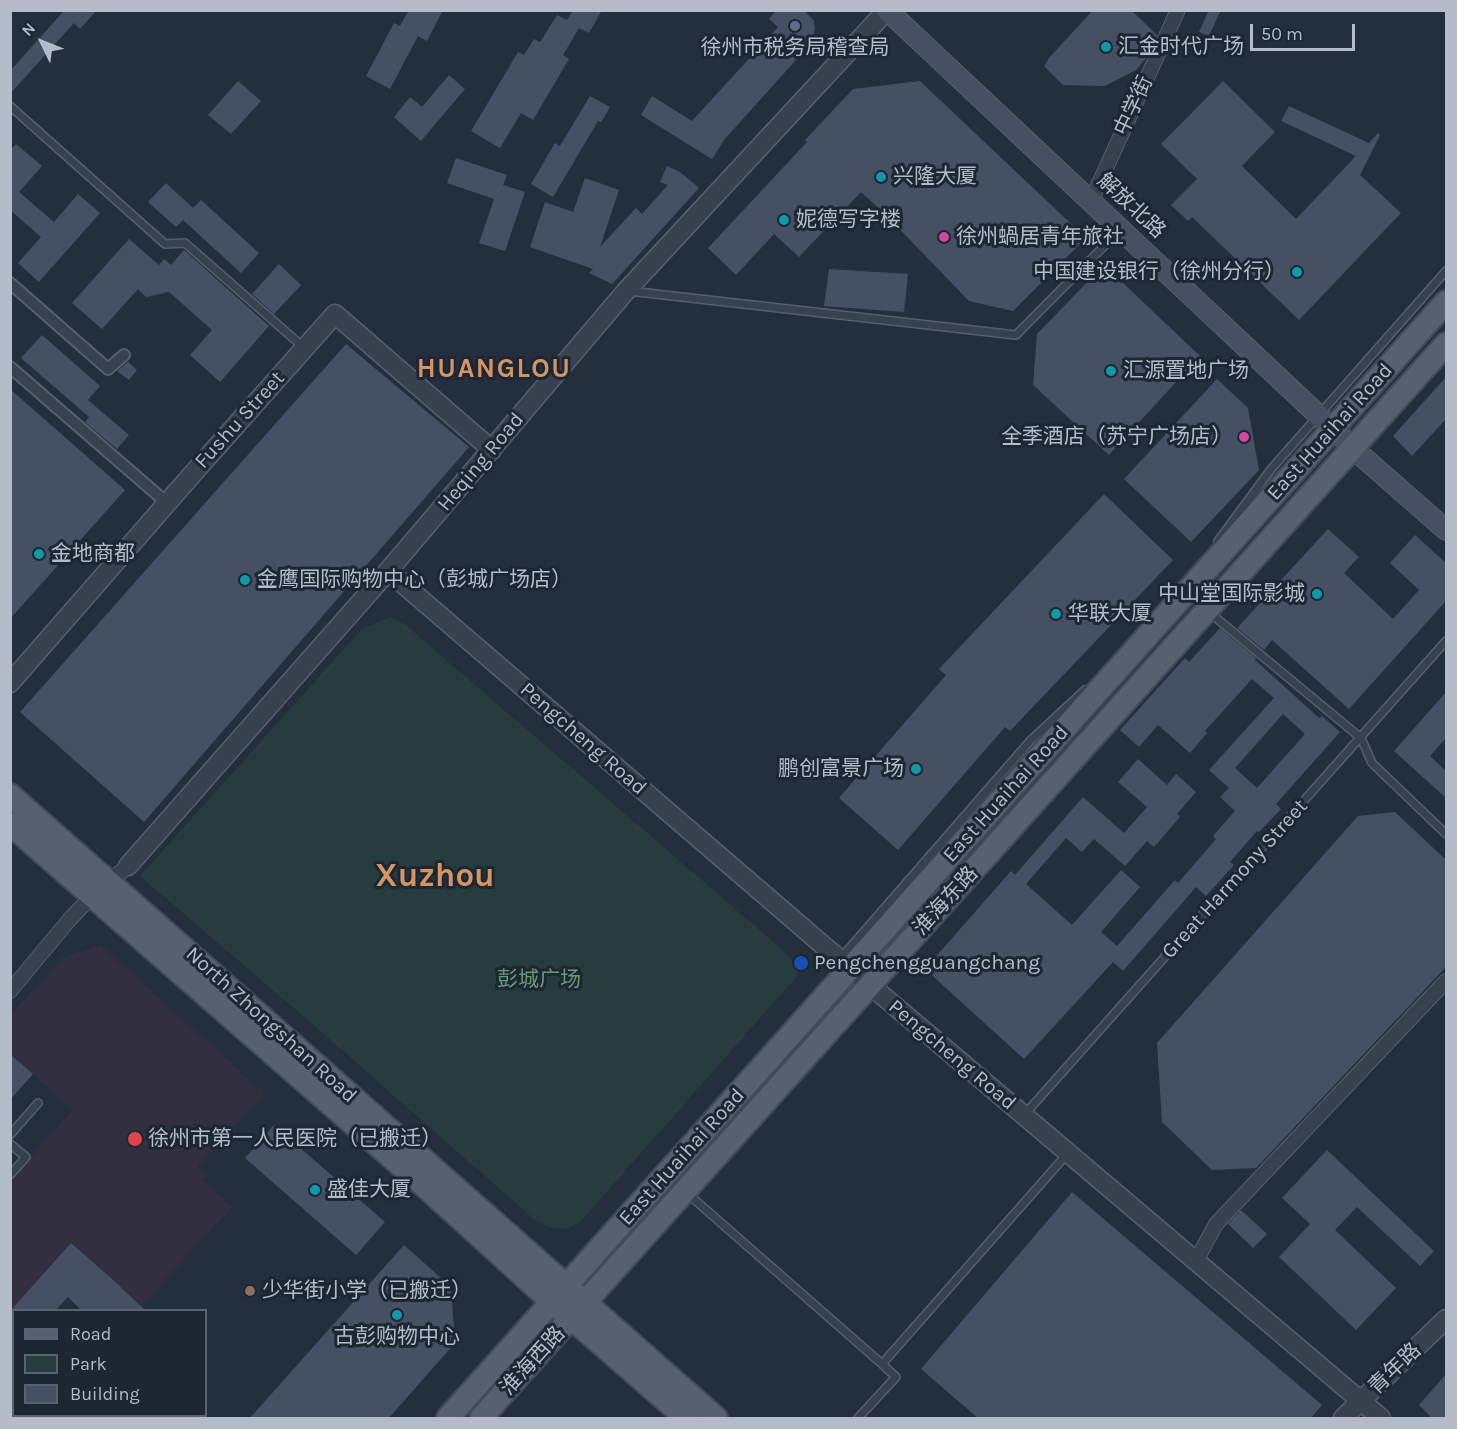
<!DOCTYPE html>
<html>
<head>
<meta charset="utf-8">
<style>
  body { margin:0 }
  #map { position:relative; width:1457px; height:1429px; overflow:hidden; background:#242f3e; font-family:Karla,sans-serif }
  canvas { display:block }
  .frame { position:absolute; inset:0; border:12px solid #b4bcc9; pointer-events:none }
  .legend { position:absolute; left:12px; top:1309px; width:195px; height:108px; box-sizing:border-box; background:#1d2633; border:2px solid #59626f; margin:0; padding:8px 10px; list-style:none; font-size:18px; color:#b4bcc9 }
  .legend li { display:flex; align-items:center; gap:12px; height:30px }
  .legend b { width:30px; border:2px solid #59626f }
  .north { position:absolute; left:12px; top:12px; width:60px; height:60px; -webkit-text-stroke:4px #1d2633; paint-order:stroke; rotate:313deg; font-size:16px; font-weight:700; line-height:24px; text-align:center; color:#b4bcc9 }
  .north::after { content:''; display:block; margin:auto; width:21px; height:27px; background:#b4bcc9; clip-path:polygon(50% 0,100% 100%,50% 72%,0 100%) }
  .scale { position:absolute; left:1250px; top:24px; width:105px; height:27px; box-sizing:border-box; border:3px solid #b4bcc9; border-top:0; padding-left:8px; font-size:18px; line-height:21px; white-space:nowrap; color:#b4bcc9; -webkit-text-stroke:4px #1d2633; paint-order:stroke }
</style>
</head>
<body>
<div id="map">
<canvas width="1457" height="1429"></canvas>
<div class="frame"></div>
<ul class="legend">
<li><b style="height:8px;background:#56606e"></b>Road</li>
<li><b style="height:16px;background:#263c3f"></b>Park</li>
<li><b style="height:16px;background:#455162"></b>Building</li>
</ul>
<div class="north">N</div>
<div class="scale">50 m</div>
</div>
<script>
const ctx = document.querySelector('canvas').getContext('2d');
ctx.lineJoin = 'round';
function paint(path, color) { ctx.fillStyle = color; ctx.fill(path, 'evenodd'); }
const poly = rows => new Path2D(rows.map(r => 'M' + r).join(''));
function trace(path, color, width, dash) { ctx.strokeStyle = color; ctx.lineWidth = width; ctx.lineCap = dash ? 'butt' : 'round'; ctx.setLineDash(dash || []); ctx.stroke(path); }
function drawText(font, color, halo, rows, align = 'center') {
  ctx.font = font + ' Karla,"Noto Sans SC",sans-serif'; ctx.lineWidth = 6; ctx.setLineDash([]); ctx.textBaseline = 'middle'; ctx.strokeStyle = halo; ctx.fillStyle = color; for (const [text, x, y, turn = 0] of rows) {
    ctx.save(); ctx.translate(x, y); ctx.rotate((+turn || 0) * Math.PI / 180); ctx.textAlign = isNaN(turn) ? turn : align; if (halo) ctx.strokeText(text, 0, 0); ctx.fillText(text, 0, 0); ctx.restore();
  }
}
paint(poly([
  [100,945,264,1093,197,1167,206,1175,202,1180,232,1207,141,1306,71,1243,11,1310,11,1179,73,1110,11,1054,11,1014,62,958]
]), '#32303f');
paint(poly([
  [390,617,402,622,762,932,793,960,798,975,581,1221,567,1229,548,1227,535,1220,318,1029,140,876,362,629]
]), '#263c3f');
paint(poly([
  [60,10,97,10,80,29,74,23,10,94,10,71,62,13],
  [409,10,443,10,427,41,418,36,390,89,366,76,394,23,400,26],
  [573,10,602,10,589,33,579,28,563,55,569,59,533,120,521,113,500,148,471,131,518,52,524,55,534,39,540,42,557,15,567,20],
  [776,10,804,10,814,21,815,29,812,42,724,140,712,159,641,115,652,96,692,121,778,27,769,19],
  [1093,10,1131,10,1157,35,1147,57,1136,70,1105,86,1063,85,1044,66,1049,58],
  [1209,10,1221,10,1209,36,1199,32],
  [449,75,465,89,421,141,394,117,410,97,422,107],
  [238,81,261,101,231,134,208,115],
  [920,81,1086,238,1013,311,969,301,884,213,861,192,799,257,774,234,736,275,708,248,807,142,805,140,853,89],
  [1223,81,1275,132,1242,166,1296,219,1356,156,1281,121,1289,106,1369,143,1378,133,1380,135,1360,175,1401,213,1299,320,1192,217,1188,221,1171,205,1197,179,1161,144],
  [590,96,610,107,601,122,598,121,553,197,531,184,555,143,560,146],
  [16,144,42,166,19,192,54,222,78,194,100,213,39,282,18,263,41,237,10,210,10,150],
  [456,158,507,175,503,185,525,192,505,251,479,243,494,199,447,183],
  [667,166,680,172,699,188,612,284,589,273,593,269,530,247,545,202,573,212,585,178,619,190,600,247,636,208,642,214,668,185,660,182],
  [166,183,193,208,201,200,259,253,241,273,183,220,176,227,148,202],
  [129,239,159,265,164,259,171,265,184,250,269,326,220,382,190,355,212,330,169,292,146,297,138,289,102,329,72,303],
  [279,264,301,285,274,314,252,294],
  [1104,265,1200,356,1109,455,1033,385,1037,334],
  [829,269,908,274,904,312,824,306],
  [42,335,100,386,88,400,129,435,117,449,85,422,89,417,21,358],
  [346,344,469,447,144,822,20,712],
  [128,362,137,370,129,380,117,371],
  [1446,377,1446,419,1412,456,1393,436],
  [1217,379,1248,408,1259,470,1191,542,1124,479],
  [10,389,125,490,10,619],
  [1104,494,1173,560,1010,731,1005,727,898,850,839,798,946,675,939,669],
  [1328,529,1359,557,1344,573,1393,619,1419,590,1390,563,1415,535,1446,563,1446,601,1349,709,1272,640,1264,650,1237,628],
  [1220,628,1256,658,1255,660,1319,718,1322,716,1340,732,1276,804,1281,809,1259,832,1257,831,1230,862,1234,865,1206,896,1196,887,1123,971,1113,962,1024,1059,925,969,1011,871,1015,875,1083,797,1124,833,1147,807,1118,782,1138,759,1167,785,1176,774,1196,792,1177,814,1180,817,1154,847,1147,841,1125,866,1094,839,1082,852,1066,838,1026,884,1072,925,1121,870,1140,887,1101,932,1117,946,1175,880,1178,883,1216,839,1213,836,1235,811,1220,797,1229,788,1209,770,1274,698,1252,679,1205,731,1207,733,1190,753,1158,725,1139,747,1120,730,1185,658,1189,662],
  [1283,714,1305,734,1257,788,1235,768],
  [1446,692,1446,738,1430,756,1446,771,1446,798,1394,751],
  [1395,812,1446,860,1446,967,1256,1168,1212,1170,1162,1122,1157,1043,1358,816],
  [10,1054,33,1074,10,1100],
  [274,1125,385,1222,356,1255,245,1158],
  [1327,1150,1434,1251,1420,1266,1357,1207,1335,1230,1396,1288,1356,1330,1279,1257,1310,1224,1282,1198],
  [1072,1192,1322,1405,1310,1419,979,1419,921,1369],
  [1241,1210,1267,1234,1253,1248,1228,1224],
  [71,1243,112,1279,146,1311,82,1311,68,1297,55,1311,10,1311],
  [404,1245,451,1287,455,1343,388,1419,249,1419],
  [1446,1374,1446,1419,1433,1419,1419,1405]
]), '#455162');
const service = poly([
  [10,106,165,244,185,243,302,346],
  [629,291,1016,335,1120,230],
  [1218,541,1272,468,1446,271],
  [1212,612,1215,617,1361,738,1372,763,1446,834],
  [840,959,1030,741,1085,690],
  [1025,1114,1446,641],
  [10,1135,38,1103],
  [10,1144,26,1157,10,1175],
  [688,1194,882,1364],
  [858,1418,896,1377,882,1364,1068,1153]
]);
const pedestrian = poly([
  [10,283,108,369,124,355],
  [10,367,167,503]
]);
const minor = poly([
  [1091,201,1178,10],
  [10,991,70,919,93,895,128,866],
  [1196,1261,1216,1224,1446,981]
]);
const tertiary = poly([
  [388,571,824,946,1381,1418],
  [10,683,189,478,335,314,492,450],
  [128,866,388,571,626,291,887,10],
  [1343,1418,1446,1319]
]);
const secondary = poly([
  [887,10,1364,458,1446,530]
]);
const primary = poly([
  [10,795,716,1418],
  [10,824,429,1190,538,1289,686,1418],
  [448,1418,1446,302],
  [481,1418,1446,344]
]);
trace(service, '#565f6c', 10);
trace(pedestrian, '#565f6c', 14);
trace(minor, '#565f6c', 16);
trace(tertiary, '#565f6c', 21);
trace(secondary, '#565f6c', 22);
trace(primary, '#414a57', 26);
trace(service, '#38414e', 7);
trace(pedestrian, '#38414e', 10);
trace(minor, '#38414e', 14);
trace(tertiary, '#38414e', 18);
trace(secondary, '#465061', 20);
trace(primary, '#56606e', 22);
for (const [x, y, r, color] of [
  [795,26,6,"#5c6f8a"],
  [1106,47,6,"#0f9aa8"],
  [881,177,6,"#0f9aa8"],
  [784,220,6,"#0f9aa8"],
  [944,237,6,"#d1479c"],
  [1297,272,6,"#0f9aa8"],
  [1111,371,6,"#0f9aa8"],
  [1244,437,6,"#d1479c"],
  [39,554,6,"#0f9aa8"],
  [245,580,6,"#0f9aa8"],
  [1317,594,6,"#0f9aa8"],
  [1056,614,6,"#0f9aa8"],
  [916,769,6,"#0f9aa8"],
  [801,963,8,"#1a4fb4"],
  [135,1139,8,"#e0444e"],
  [315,1190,6,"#0f9aa8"],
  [250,1291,6,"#8d6e63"],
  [397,1315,6,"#0f9aa8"]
]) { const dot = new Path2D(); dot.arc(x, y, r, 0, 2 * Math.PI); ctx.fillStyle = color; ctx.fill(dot); trace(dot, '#1d2633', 2); }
drawText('21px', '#b4bcc9', '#1d2633', [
  ["汇金时代广场",1118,47],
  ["徐州市税务局稽查局",795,48,"center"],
  ["兴隆大厦",893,177],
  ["妮德写字楼",796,220],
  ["徐州蝸居青年旅社",956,237],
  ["中国建设银行（徐州分行）",1285,272,"right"],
  ["汇源置地广场",1123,371],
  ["全季酒店（苏宁广场店）",1232,437,"right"],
  ["金地商都",51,554],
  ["金鹰国际购物中心（彭城广场店）",257,580],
  ["中山堂国际影城",1305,594,"right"],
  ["华联大厦",1068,614],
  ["鹏创富景广场",904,769,"right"],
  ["Pengchengguangchang",814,963],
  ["徐州市第一人民医院（已搬迁）",148,1139],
  ["盛佳大厦",327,1190],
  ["少华街小学（已搬迁）",262,1291],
  ["古彭购物中心",397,1337,"center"]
], 'left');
drawText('21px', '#b4bcc9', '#1d2633', [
  ["中学街",1134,106,-65],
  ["解放北路",1131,206,43],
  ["Fushu Street",240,420,-48],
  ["East Huaihai Road",1330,432,-48],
  ["Heqing Road",481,462,-50],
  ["Pengcheng Road",583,739,41],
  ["East Huaihai Road",1006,794,-48],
  ["Great Harmony Street",1235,879,-48],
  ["淮海东路",946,901,-48],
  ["North Zhongshan Road",271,1025,42],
  ["Pengcheng Road",952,1055,40],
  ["East Huaihai Road",682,1157,-48],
  ["淮海西路",533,1361,-48],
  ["青年路",1395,1369,-44]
]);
drawText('21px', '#6b9a76', '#1d2633', [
  ["彭城广场",539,980]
]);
ctx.letterSpacing = '1.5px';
drawText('bold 27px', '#d59563', '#1d2633', [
  ["HUANGLOU",494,369]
]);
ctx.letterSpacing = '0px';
drawText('bold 33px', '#d59563', '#1d2633', [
  ["Xuzhou",435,877]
]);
</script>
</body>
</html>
